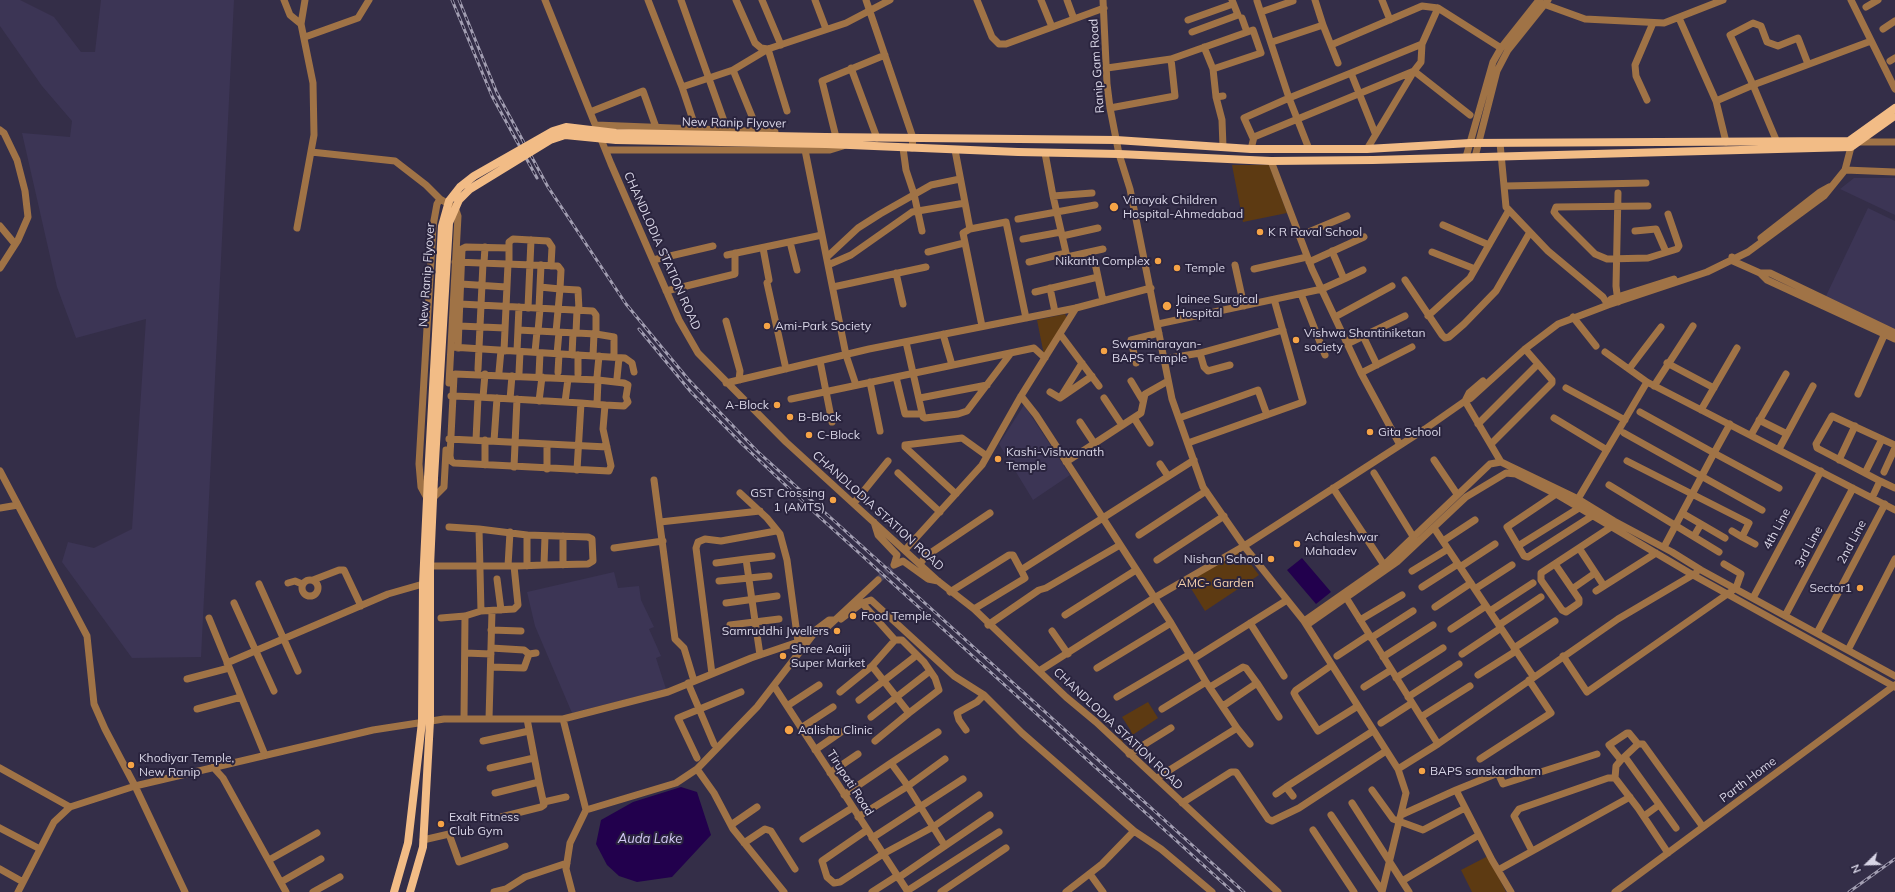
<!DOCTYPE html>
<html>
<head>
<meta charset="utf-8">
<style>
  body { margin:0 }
  #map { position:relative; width:1895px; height:892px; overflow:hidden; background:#342e48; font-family:Mulish,sans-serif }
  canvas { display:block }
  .north { position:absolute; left:1847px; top:844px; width:40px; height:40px; -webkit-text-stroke:3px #2a243e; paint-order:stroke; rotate:247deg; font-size:11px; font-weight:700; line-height:16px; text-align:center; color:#d9d6e7 }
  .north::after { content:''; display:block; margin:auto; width:14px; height:18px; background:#d9d6e7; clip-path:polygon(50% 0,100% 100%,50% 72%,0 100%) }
</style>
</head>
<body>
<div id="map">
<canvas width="1895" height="892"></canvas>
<div class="north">N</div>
</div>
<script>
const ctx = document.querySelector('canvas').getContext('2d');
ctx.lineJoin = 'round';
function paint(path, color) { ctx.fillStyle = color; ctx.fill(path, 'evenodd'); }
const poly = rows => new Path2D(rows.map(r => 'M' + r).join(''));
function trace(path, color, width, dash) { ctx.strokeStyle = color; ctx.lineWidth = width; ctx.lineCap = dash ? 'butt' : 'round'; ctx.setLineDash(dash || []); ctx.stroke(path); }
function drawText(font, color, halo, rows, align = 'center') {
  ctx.font = font + ' Mulish,sans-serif'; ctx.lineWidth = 4; ctx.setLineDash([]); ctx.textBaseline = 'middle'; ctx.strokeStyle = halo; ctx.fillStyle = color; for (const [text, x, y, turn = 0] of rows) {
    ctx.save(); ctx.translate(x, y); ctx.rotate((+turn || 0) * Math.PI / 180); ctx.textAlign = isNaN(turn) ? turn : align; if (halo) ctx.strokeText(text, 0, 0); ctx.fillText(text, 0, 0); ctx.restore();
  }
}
paint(poly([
  [0,0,20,0,54,17,81,52,95,52,101,0,234,0,201,657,132,658,62,562,68,542,94,548,132,529,146,319,76,338,57,287,22,133,70,137,72,121,42,86,0,26],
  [1854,178,1895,178,1895,215,1840,189],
  [1868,208,1895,221,1895,331,1825,298],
  [1024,405,1070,475,1033,500,999,444],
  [614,572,618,588,639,586,641,600,654,627,649,629,661,656,656,658,666,689,572,713,535,626,527,592]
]), '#3c3555');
paint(poly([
  [1232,165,1269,165,1287,213,1243,222],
  [1065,314,1067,318,1044,355,1037,320],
  [1241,551,1259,575,1205,611,1187,582],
  [1148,702,1158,718,1122,742,1119,739,1131,731,1122,717],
  [1488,856,1506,892,1472,892,1461,870]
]), '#5d3a12');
paint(poly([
  [1302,558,1331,592,1316,604,1287,570],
  [681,787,697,792,711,835,672,877,637,882,619,876,607,865,596,844,601,820,633,802]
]), '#22004d');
trace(poly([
  [878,580,894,565]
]), '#4d4760', 7, [7, 3.5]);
trace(poly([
  [284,0,290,15,301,24],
  [545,0,611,164,679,320,698,353,786,442,938,581,974,609,1066,697,1096,722,1278,892],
  [648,0,682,87,733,70,768,49,787,111],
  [681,0,724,121],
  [736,0,755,43,761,48,768,49,846,23,890,0],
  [762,0,781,45],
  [815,0,826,29],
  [866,0,913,138,912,148],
  [977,0,992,37,999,44,1006,44,1104,8],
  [1041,0,1052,27],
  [1067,0,1074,19],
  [1103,0,1107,84,1110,108,1119,154,1130,189,1172,399,1203,487,1244,546,1304,621,1398,769,1406,793,1382,892],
  [1315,0,1323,25],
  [1382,0,1390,20],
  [1851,0,1895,89],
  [1538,2,1585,19,1664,23,1723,0],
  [1866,7,1878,0],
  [1261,12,1293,1],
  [1242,18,1247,32],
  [1679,18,1716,101,1726,142],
  [1188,20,1233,4],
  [1883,29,1895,21],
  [1192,32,1238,15,1232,0],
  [305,37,358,18,369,0],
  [1272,42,1323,25,1338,63],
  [1422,44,1421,62,1414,71,1470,115],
  [1331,45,1422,6,1438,8,1501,48],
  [1204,47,1213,69,1216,97,1223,96],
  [1171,59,1253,30,1261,53,1213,69],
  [1890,61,1895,58],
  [851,68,877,138],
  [1107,68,1171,59,1175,96,1110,108],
  [733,70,758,131],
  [682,87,696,129],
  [1216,97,1222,120,1223,147],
  [1647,100,1636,76,1635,65,1653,23],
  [1716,101,1753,85,1730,35,1753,23,1761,26,1767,42,1778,46,1798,38,1808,64],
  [590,112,643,91,657,130],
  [596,125,775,132],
  [0,130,4,133,17,160,25,191,28,217,18,240,0,268],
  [1375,133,1351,73,1422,44,1438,8],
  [836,137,822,81,885,55],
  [1253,138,1244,118,1289,98,1257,1],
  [1777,142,1753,85,1871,41],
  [1859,142,1895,142],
  [1500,143,1506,207,1548,251,1603,297,1608,305],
  [903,148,906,170,914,194,922,231],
  [1251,149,1254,137,1414,71,1367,149],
  [1309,149,1289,98,1351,73],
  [606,150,830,150,843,146],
  [805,150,846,355,856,385],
  [955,150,970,229,1006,222,1026,318],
  [311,152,395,161,426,185,440,199,452,206,456,210,458,216,449,383],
  [1045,153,1053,196,1092,193],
  [1466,157,1493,62,1501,48,1539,0],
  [1475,157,1497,71,1508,50,1548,0],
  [1271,161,1312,269,1361,373,1400,445],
  [1845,170,1895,172],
  [1505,186,1646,183],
  [1053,196,1067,257,1103,249],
  [1648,206,1556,207,1554,212,1557,216,1595,254,1607,259,1648,258,1677,249,1679,246,1668,214],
  [1018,219,1095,205],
  [1443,225,1489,245],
  [0,226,15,244],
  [297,228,314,135,313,83,301,24,305,0],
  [970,229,963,233,982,326],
  [1635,231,1656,229,1666,252],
  [1062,236,1098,228],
  [1299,236,1347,216],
  [1761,238,1820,192,1829,187],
  [1023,239,1061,232],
  [790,242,797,270],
  [763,248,769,280],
  [928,252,964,243],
  [1432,252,1475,269],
  [727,255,822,235],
  [827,257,858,228,880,214,931,185,960,179],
  [1732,257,1733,261,1760,273,1767,280,1895,339],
  [653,260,713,246],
  [455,262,558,266,561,270,560,289,578,290,579,310],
  [1029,262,1066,253],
  [1309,262,1364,237],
  [484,263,485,247],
  [1095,263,1103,301],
  [509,264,509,242,513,239,548,241,552,247,551,266],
  [828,265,851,255,912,212,965,203],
  [1235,265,1244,306],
  [1254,269,1307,257],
  [896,273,903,304],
  [1760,273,1770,273,1895,333],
  [1344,279,1363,270],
  [1405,280,1442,335,1445,338,1449,337,1464,324,1496,291,1530,232],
  [767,283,786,369],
  [461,284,506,287],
  [540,287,560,289,556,332],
  [833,287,926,267],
  [1050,288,1055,312],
  [666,291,735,274,735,253],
  [1035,292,1098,277],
  [1301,294,1325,355],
  [1611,299,1674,279],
  [1618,302,1616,286,1618,193],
  [460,304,593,311,596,315,596,334,614,337,614,357],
  [528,308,531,240],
  [539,308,541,265],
  [1428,316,1470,278,1509,210],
  [1335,317,1392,286],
  [1573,317,1596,346],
  [726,321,740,371,739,380],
  [1158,324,1322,289,1344,279,1332,251],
  [459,326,505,328],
  [518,330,596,334],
  [538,331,540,309],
  [576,333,577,310],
  [943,334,952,365],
  [1060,334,1099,386],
  [1363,336,1377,365],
  [906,342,923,417,925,418,958,414,967,411,1011,353],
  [1347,344,1405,316],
  [451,347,625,358,632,363,634,372],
  [458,348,462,249,466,247,509,248],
  [504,351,508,264],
  [517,351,519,307],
  [535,352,537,331],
  [1605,352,1647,382,1895,510],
  [1200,353,1204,367,1208,371,1230,365],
  [557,354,559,332],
  [572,355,573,333],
  [593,356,594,334],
  [1164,359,1200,353,1283,330],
  [820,361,832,422],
  [1136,363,1131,340,1159,333],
  [1667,363,1714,388],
  [478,369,483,263],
  [1629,369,1661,327],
  [499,372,501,350],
  [558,372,559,354],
  [519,373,520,352],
  [1361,373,1412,347],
  [578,374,578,355],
  [539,375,540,353],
  [597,377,599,356],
  [896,377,905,414,922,414],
  [617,378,619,358],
  [1131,381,1143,401],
  [870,382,880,431],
  [726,383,869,349,1076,308,1151,288],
  [1654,386,1693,326],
  [1566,388,1625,420],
  [1050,392,1060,398,1092,376],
  [1858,394,1886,331],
  [1062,395,1082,363],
  [451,396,453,396,478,397,581,403,605,405,624,406,628,402,626,397,628,385,624,383,598,380,455,374,454,376,450,456,451,461,454,463,609,471,611,466,603,429,605,405],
  [1021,396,1036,415,1171,623,1206,682,1237,728,1160,776],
  [483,397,485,374],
  [920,398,987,385],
  [1104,398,1122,425],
  [510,399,512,376],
  [791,399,1034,348,1045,358],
  [539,401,542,377],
  [1465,401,1469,393,1483,381],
  [1465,401,1501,462],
  [565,402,568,379],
  [597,404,598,380],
  [1701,410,1737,348],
  [1640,412,1714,453,1664,547],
  [1134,418,1150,443],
  [1179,418,1258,390,1267,415],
  [1554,418,1607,450],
  [1759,420,1787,434],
  [1080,422,1094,443],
  [1478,424,1538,364],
  [1730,424,1714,453,1779,488],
  [1624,433,1762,510],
  [1751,435,1786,374],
  [449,439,607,447],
  [476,440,478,397],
  [485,440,485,465],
  [494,441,497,398],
  [1188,443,1303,402,1274,299],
  [547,444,547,469],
  [1491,444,1552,383,1552,380,1525,349],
  [1779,449,1813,386],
  [1434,460,1457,494],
  [1839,460,1855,426],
  [1627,461,1749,523,1742,537,1755,544],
  [1066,462,1141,413,1145,394,1168,381],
  [1160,464,1168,476],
  [514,467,517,399],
  [577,470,581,403],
  [0,471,87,636,94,704,105,729,135,786,185,892],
  [1884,472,1895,448],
  [898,473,940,512],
  [1374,473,1414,538],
  [1865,473,1882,439],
  [654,480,675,639,684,648,694,681],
  [1880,481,1817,448,1816,444,1832,416,1895,445],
  [1609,485,1719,552],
  [1333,488,1384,565],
  [740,493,767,518,780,534,787,560,798,642],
  [956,494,905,447,905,445,962,438,987,456],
  [1556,494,1507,527,1524,556,1528,557,1592,516],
  [434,497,444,487,446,450],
  [427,498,421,487,419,464,433,226,437,204,440,199],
  [1872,498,1880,481,1895,488],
  [1578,499,1647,382],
  [854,503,888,461],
  [0,508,18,505],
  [1682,513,1701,524],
  [660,522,760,511],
  [874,522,878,535,897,555,894,565],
  [449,527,479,529,481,611,514,609,518,605,514,566],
  [1434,528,1533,676],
  [479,529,527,535],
  [1732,531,1742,537],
  [1139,535,1206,491],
  [1694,536,1701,524,1725,538],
  [1443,541,1475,520],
  [1518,546,1579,508],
  [614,548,663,541],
  [1579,548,1604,586],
  [905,550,982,465,1021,396,1076,308],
  [746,559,772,556],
  [1157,560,1224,516],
  [716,563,746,559,760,655],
  [920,564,926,556,990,513],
  [1555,564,1579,599,1579,603,1566,612,1562,610,1541,580,1541,573,1614,525],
  [544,565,545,536],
  [563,565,563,536],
  [894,565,903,561,928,579,938,581],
  [430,566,517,566,544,565,588,564,593,561,592,539,588,537,527,535,527,566],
  [508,566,510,532],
  [1460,567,1495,544],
  [1412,571,1448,549],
  [497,579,501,610],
  '302 588a8 8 0 1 1 16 0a8 8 0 1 1-16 0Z',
  [313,580,339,570,344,570,361,606],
  [719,581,769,576],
  [288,583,295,581,302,584],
  [259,584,298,671],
  [1422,587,1458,564],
  [1475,589,1512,565],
  [1572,589,1595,573],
  [1596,591,1656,553],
  [950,592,1009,555,1013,555,1021,570],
  [1753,598,1821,471],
  [1347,599,1438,744],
  [234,603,274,691],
  [726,603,777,596],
  [1435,607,1471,583],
  [974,609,1022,580,1025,578,1021,570,1194,460],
  [1490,611,1533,583],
  [1065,615,1136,570],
  [1785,616,1853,488],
  [209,618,265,755],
  [441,618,465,616,481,611],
  [841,619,862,603,871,600,954,676,984,695,1022,733,1134,831,1161,849,1212,892],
  [1360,620,1402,595],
  [1304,621,1384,565,1490,464,1501,462,1578,499,1614,521,1672,552,1701,570,1895,676],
  [1250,623,1284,676],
  [730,625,779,619],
  [988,625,1039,590,1046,588,1120,545],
  [1307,625,1397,562,1466,497,1506,473,1516,474,1556,494,1693,575,1895,687],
  [1499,625,1541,597],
  [1451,629,1486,606],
  [491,630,521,631],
  [1052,631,1068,654],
  [816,633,817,629,829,620,834,620],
  [1817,633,1885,504],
  [1371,638,1413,611],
  [491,648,524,650,529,654],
  [1514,648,1555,621],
  [1848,650,1895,559],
  [465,653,491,654],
  [1462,654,1501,628],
  [1337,656,1369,635],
  [1563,656,1587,692,1736,588,1741,574,1724,564],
  [1383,657,1433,625],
  [1193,659,1287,600],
  [227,663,388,594,423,584],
  [1332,665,1296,690,1294,693,1296,697,1318,731,1358,706],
  [872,666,909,713,939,690,935,678,924,662,902,640,895,640],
  [491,667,524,668,529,654,536,653],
  [1097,668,1171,623],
  [1039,671,1154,598,1244,546,1425,429,1465,401,1471,398,1525,349,1558,324,1608,305,1707,272,1748,252,1824,196,1845,170,1851,147,1849,143],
  [712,674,696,548,698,542,705,539,721,541,776,531],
  [1478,675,1516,651],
  [1396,678,1443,648],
  [187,679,229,668],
  [688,683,714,744],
  [774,686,908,892],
  [1210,687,1243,667,1246,668,1257,683],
  [1364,687,1391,670],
  [840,692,872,666,895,640,862,603],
  [1117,697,1190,654],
  [1408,697,1459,664],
  [859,700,917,655],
  [787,706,819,685],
  [1223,706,1257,683,1279,717],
  [197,709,241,697],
  [1162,709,1206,682],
  [871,717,930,671],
  [1421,717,1470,686],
  [464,719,465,616],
  [489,719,492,611],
  [563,719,586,810,570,843,566,869,572,892],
  [1381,723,1412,703],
  [801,728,833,707],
  [1237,728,1250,744],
  [966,730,959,720,957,713,977,702,984,695],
  [483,741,529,731],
  [875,741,909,713],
  [1638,744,1629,733,1627,733,1609,745,1621,760,1638,744,1643,744,1703,827],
  [815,750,841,732],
  [1129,754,1171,728],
  [1625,757,1676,828],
  [697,758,678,718,741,692],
  [1480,759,1551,713,1529,680],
  [891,763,938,732],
  [213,767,223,778,286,892],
  [0,768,70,807],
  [490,768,534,758],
  [697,769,714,793,733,829,784,892],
  [1398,769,1438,744,1618,619,1696,573],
  [830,773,858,754],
  [1615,778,1616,766,1621,760],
  [1372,790,1393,819,1423,830,1465,808],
  [1456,790,1498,773,1503,784,1597,754],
  [495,793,539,782,527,719],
  [1276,794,1286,787],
  [844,795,891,763,905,782,945,846],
  [1293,796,1286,787,1373,731],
  [544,802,566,797],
  [1182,803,1231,772,1236,772,1268,819,1272,821,1299,808,1386,751],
  [1352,803,1409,892],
  [586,810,676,783,697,769,757,707,812,636],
  [1331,815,1382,891],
  [1401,815,1456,790,1492,860,1511,892],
  [1644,816,1659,805],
  [501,817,541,807,544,805,539,782],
  [858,817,908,786,945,759],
  [731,825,757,807],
  [0,828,40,849],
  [867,830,822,861,827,877,834,883,840,882,883,854,933,827,979,795],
  [1313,830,1354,892],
  [872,838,963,779],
  [803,839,852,808],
  [423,840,449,834,459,862,505,846],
  [744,843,765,829,771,831,795,869],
  [1532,851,1514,816,1519,809,1608,778,1615,778,1638,808,1668,853],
  [269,860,317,833],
  [0,869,23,882],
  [1498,870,1630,797],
  [1090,874,1103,892],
  [898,878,990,815],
  [1402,881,1479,835],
  [281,882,321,859],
  [907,891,999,832],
  [18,892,54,822,70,807,135,786,373,730,444,719,563,719,668,692,751,658,798,642,816,633,821,633,878,580],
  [313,892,340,877],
  [494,892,506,889,525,877,567,863],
  [872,892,897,876],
  [941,892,1006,848],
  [1066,892,1102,864,1134,831],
  [1615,892,1895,685]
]), '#a07346', 7);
trace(poly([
  [825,137,1116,140,1251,149,1367,149,1470,143,1849,141,1895,108],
  [826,144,1018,152,1119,154,1271,161,1373,160,1851,147,1893,117],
  [394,892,408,843,422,722,423,584,428,478],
  [410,892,423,847,430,721,430,566,434,478]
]), '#f2bc86', 8);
const rail = poly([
  [452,0,492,96,537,178],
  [459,0,497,93,548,187,626,304,688,379,757,451,1244,892],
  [639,329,691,392,743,445,815,513,1233,892],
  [1849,892,1895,859]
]);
trace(rail, '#a29eb2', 3);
trace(rail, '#2a243e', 1.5, [4.5]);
trace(poly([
  [428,478,442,226,449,201,460,187,474,176,553,131,566,127,616,133,825,137],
  [434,478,449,223,459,200,470,189,550,140,565,135,616,140,826,144]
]), '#f2bc86', 8);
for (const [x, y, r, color] of [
  [1114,207,5,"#f5a346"],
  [1260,232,4,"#f5a346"],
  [1158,261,4,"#f5a346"],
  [1177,268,4,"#f5a346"],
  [1167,306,5,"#f5a346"],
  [767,326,4,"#f5a346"],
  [1296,340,4,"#f5a346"],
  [1104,351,4,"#f5a346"],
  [777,405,4,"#f5a346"],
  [790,417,4,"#f5a346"],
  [1370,432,4,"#f5a346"],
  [809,435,4,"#f5a346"],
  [998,459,4,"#f5a346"],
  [833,500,4,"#f5a346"],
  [1297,544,4,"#f5a346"],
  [1271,559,4,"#f5a346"],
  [1860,588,4,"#f5a346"],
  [853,616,4,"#f5a346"],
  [837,631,4,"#f5a346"],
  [783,656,4,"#f5a346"],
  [789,730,5,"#f5a346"],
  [131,765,4,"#f5a346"],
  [1422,771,4,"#f5a346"],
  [441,824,4,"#f5a346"]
]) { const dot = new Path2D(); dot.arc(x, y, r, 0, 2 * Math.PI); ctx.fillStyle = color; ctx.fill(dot); trace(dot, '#2a243e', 1.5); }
drawText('12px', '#d9d6e7', '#2a243e', [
  ["Ranip Gam Road",1097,66,-94],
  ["New Ranip Flyover",734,123,1],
  ["CHANDLODIA STATION ROAD",662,251,66],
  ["New Ranip Flyover",427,275,-86],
  ["CHANDLODIA STATION ROAD",878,511,42],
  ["4th Line",1777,529,-62],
  ["2nd Line",1852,542,-62],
  ["3rd Line",1809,547,-62],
  ["CHANDLODIA STATION ROAD",1118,729,43],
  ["Parth Home",1748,780,-37],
  ["Tirupati Road",850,783,57]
]);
drawText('12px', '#d9d6e7', '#2a243e', [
  ["Vinayak Children",1123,200],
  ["Hospital-Ahmedabad",1123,214],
  ["K R Raval School",1268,232],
  ["Nikanth Complex",1150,261,"right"],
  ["Temple",1185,268],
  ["Jainee Surgical",1176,299],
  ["Hospital",1176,313],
  ["Ami-Park Society",775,326],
  ["Vishwa Shantiniketan",1304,333],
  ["society",1304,347],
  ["Swaminarayan-",1112,344],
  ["BAPS Temple",1112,358],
  ["A-Block",769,405,"right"],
  ["B-Block",798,417],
  ["Gita School",1378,432],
  ["C-Block",817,435],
  ["Kashi-Vishvanath",1006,452],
  ["Temple",1006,466],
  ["GST Crossing",825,493,"right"],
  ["1 (AMTS)",825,507,"right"],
  ["Achaleshwar",1305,537],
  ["Mahadev",1305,551],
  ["Nishan School",1263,559,"right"],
  ["Sector1",1852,588,"right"],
  ["Food Temple",861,616],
  ["Samruddhi Jwellers",829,631,"right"],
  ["Shree Aaiji",791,649],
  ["Super Market",791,663],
  ["Aalisha Clinic",798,730],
  ["Khodiyar Temple,",139,758],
  ["New Ranip",139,772],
  ["BAPS sanskardham",1430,771],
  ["Exalt Fitness",449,817],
  ["Club Gym",449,831]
], 'left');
drawText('12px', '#f6d2af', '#2a243e', [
  ["AMC- Garden",1216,583]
]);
drawText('italic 13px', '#d2c9f5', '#2a243e', [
  ["Auda Lake",650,839]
]);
</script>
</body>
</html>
